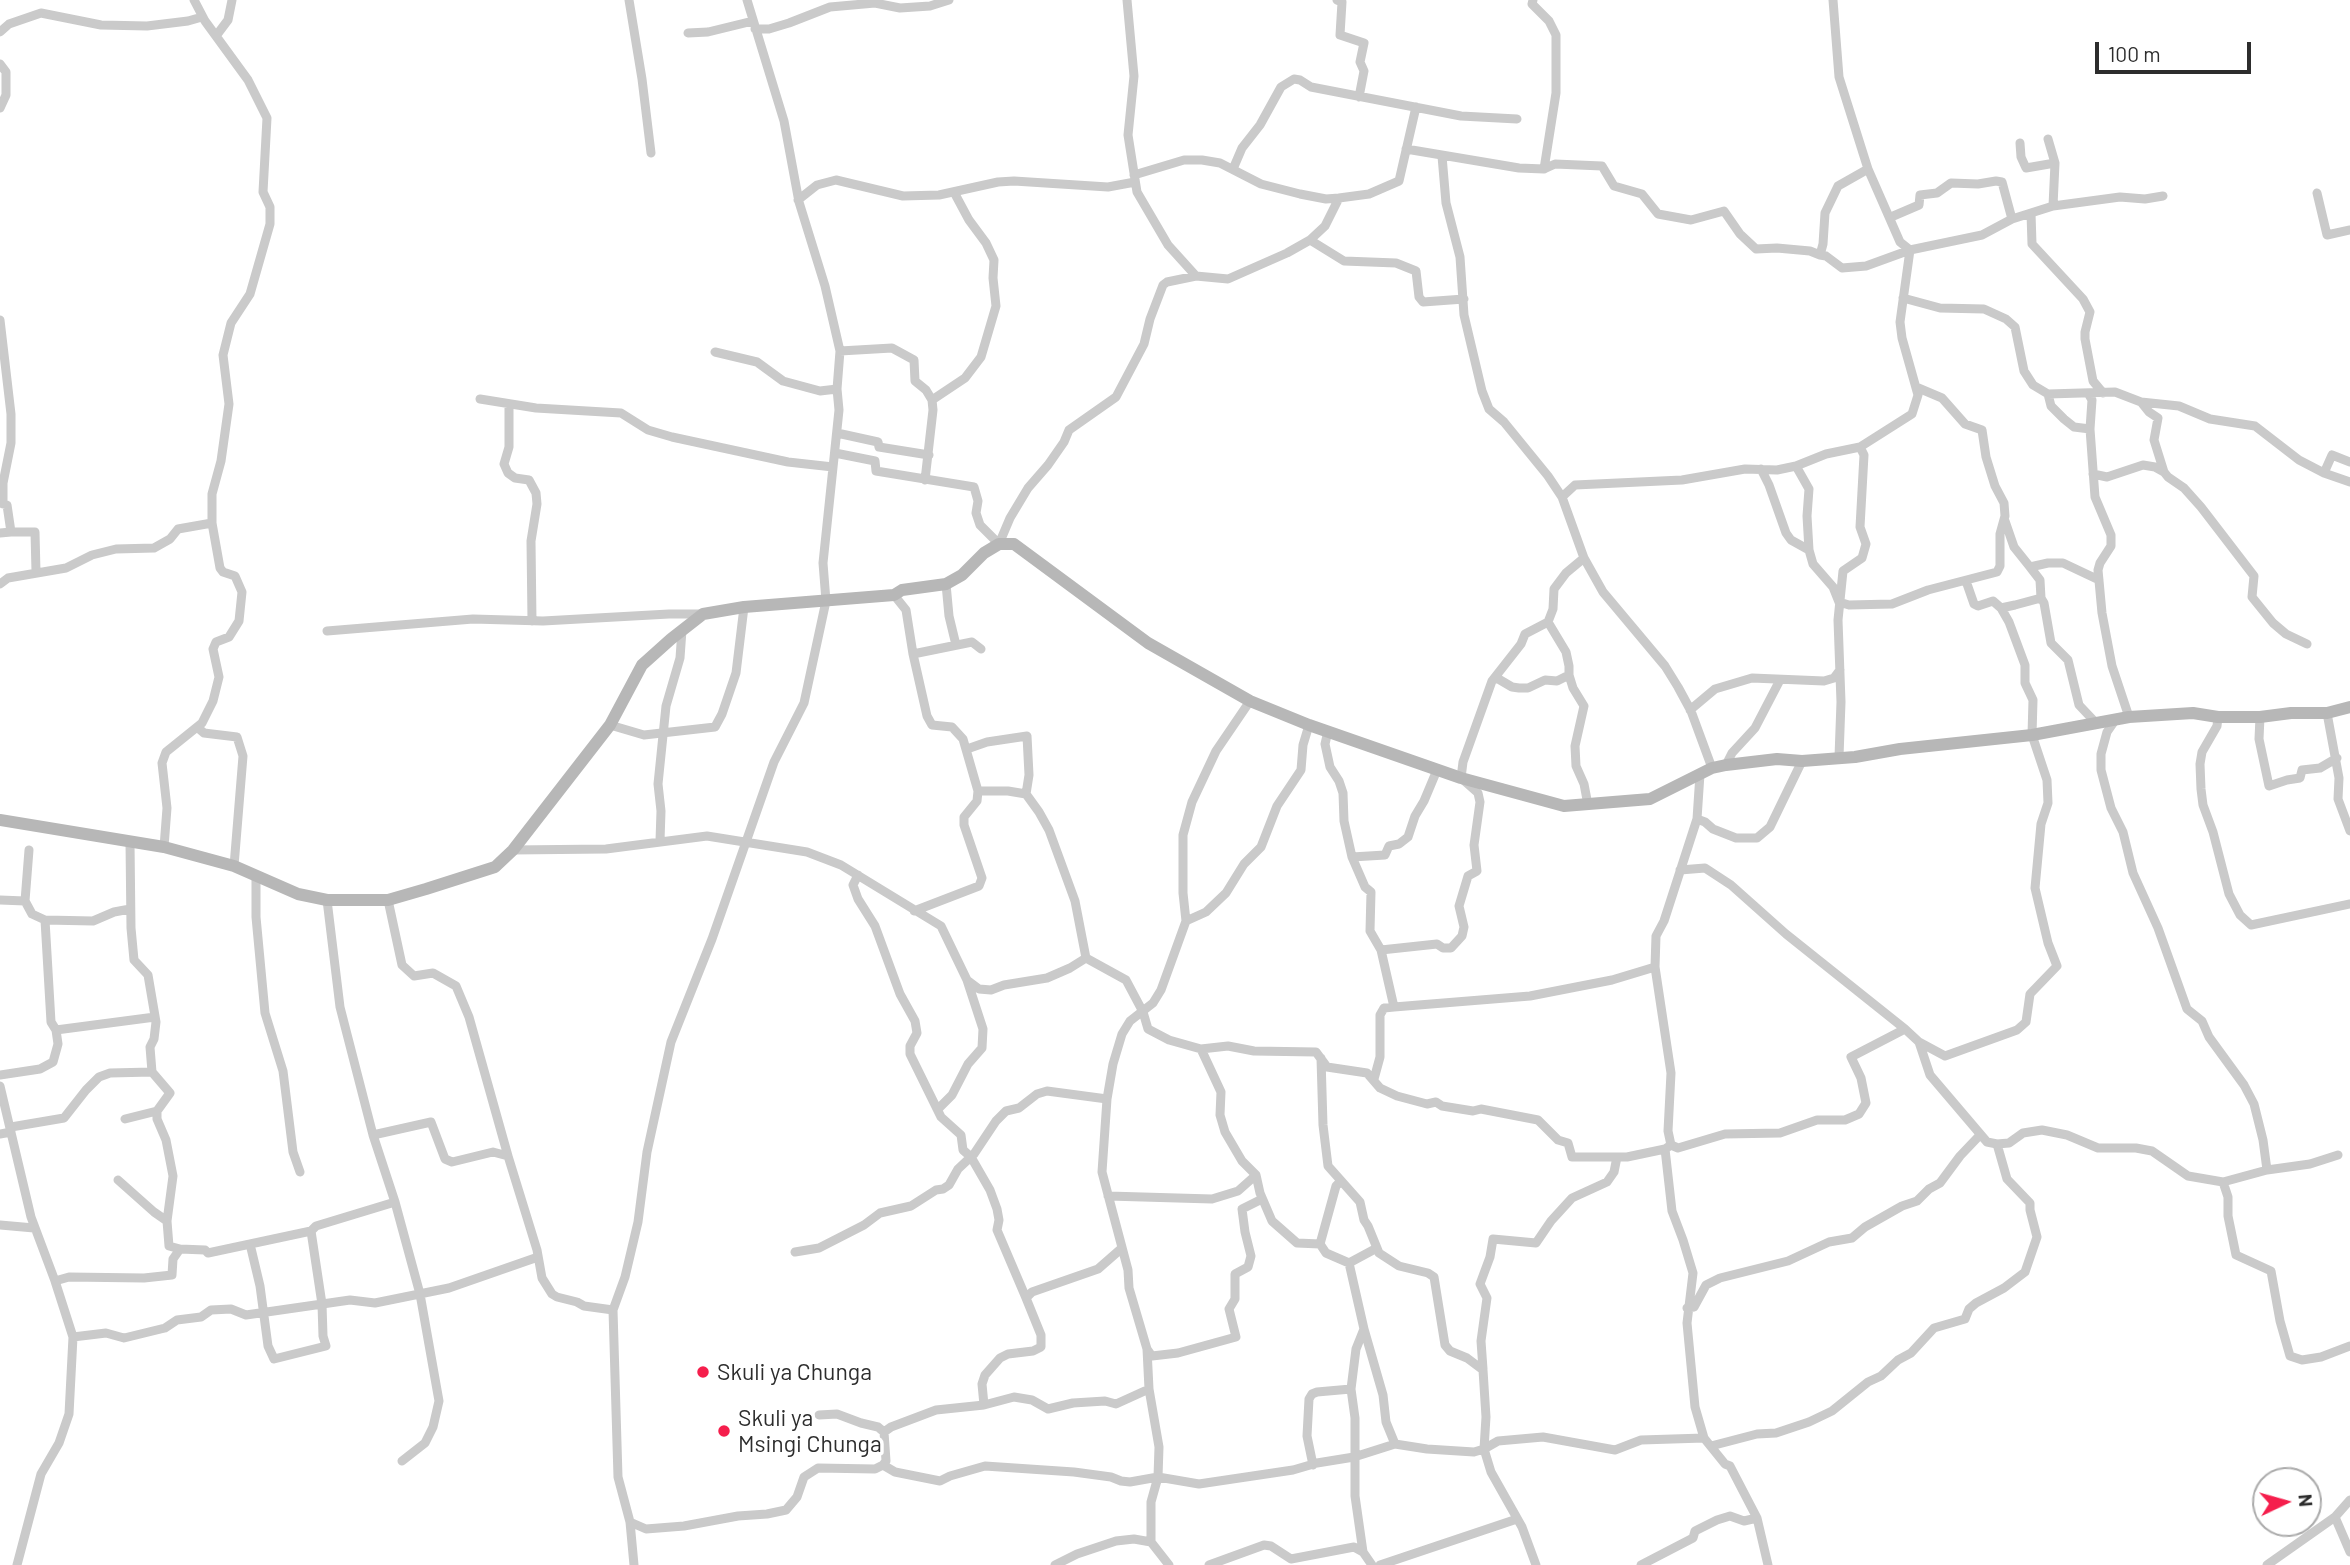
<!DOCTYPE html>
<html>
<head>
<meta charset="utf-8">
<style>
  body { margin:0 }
  #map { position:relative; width:2350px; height:1565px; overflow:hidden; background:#fff; font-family:Barlow,sans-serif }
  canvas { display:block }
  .north { position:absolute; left:2252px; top:1467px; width:70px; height:70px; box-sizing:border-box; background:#fff; border:2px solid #ababab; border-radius:50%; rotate:85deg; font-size:19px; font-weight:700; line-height:28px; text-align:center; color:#2d2d2d }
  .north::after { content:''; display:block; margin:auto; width:24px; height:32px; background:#f51e4c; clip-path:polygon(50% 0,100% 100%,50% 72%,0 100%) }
  .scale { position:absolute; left:2095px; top:42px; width:156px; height:32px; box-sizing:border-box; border:4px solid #2d2d2d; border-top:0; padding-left:9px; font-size:21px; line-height:24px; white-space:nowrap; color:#2d2d2d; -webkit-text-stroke:5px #fff; paint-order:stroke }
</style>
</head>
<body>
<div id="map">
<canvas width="2350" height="1565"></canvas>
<div class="north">N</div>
<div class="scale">100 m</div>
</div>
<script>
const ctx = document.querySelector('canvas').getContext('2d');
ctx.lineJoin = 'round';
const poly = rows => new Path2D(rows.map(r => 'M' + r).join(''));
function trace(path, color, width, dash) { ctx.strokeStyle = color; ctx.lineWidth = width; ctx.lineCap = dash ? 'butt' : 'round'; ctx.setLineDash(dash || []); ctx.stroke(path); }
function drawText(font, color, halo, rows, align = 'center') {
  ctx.font = font + ' Barlow,sans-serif'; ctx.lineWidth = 7; ctx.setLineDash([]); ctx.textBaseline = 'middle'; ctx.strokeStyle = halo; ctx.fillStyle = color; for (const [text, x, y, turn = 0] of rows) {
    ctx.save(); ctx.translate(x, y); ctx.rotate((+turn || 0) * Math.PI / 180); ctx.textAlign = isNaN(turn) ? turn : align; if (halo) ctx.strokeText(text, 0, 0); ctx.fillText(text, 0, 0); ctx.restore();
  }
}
trace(poly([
  [629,0,642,79,651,153],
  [1127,0,1134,76,1128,135,1137,192,1168,245,1196,276],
  [1337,0,1342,2,1340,35,1364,43,1360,62,1364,71,1359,97],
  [755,29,769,29,789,23,830,7,875,3,900,8,930,6,949,0],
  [0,32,9,24,41,13,101,25,147,26,188,21,202,17],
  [688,33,708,32,753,21],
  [216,36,228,20,232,0],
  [0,64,6,72,6,95,0,108],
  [2048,139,2055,163,2053,206],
  [2020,143,2021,157,2026,168,2055,163],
  [1406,149,1519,168,1544,169,1556,93,1556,35,1549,21,1532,4,1533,0],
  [1442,156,1446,203,1460,257,1464,315,1482,391,1489,409,1504,422,1548,476,1562,497,1584,558,1603,592,1665,666,1678,687,1691,711,1712,768],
  [1233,169,1242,148,1260,125,1281,87,1294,79,1300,80,1311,87,1461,116,1517,119],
  [1544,169,1555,164,1602,166,1614,186,1642,194,1658,214,1691,220,1724,211,1740,234,1756,249,1777,248,1810,251,1820,255],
  [1868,169,1838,186,1825,213,1823,244,1820,255,1826,256,1842,268,1866,266,1910,250,1982,235,2012,219,2053,206,2120,197,2145,199,2163,196],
  [1134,175,1184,160,1202,160,1220,163,1261,184,1300,194,1326,199,1339,198],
  [2317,193,2327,235,2350,230],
  [798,200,817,185,836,180,903,196,939,195,998,182,1014,181,1108,187,1135,182],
  [2031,213,2032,244,2083,299,2090,312,2085,332,2085,339,2093,381,2103,393],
  [1891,217,1919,205,1920,195,1937,193,1951,183,1978,184,1996,181,2002,182,2012,219],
  [1310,240,1344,261,1396,263,1416,271,1419,297,1423,302,1464,299],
  [1903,298,1940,308,1984,309,2006,319,2015,327,2024,371,2033,385,2048,394,2115,392,2141,402,2179,406,2210,419,2255,426,2299,460,2324,473,2350,482],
  [0,320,11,414,11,443,3,483,3,504,7,505,11,532,35,532,36,572],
  [840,351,892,348,914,360,915,381,926,390,932,400,933,410,925,480],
  [715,352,757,362,783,381,820,391,837,389],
  [2088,393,2092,400,2090,429,2095,497,2111,535,2111,546,2100,563,2098,570,2102,613,2112,666,2129,717],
  [2048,394,2051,406,2064,419,2074,427,2090,429],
  [480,399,536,408,621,413,648,430,672,437,788,462,833,467],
  [932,400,965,378,981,357,996,306,993,278,994,260,986,243,969,220,954,192],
  [2141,402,2149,412,2158,418,2154,440,2164,472],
  [509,405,509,447,504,464,508,473,515,478,529,480,536,493,537,504,531,541,532,621],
  [837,433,878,442,879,447,929,455],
  [835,453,875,461,876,471,974,487,978,501,976,513,980,525,999,544,1010,518,1028,488,1048,465,1064,442,1069,430,1116,397,1144,344,1150,319,1163,285,1167,282,1196,276,1228,279,1287,253,1310,240,1325,226,1339,198,1369,194,1399,181,1416,107],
  [1796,466,1809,489,1807,516,1809,550,1813,564,1833,587,1839,602,1849,605,1892,604,1928,590,1997,572,2000,566,2000,534,2005,516,2004,503,1995,486,1986,457,1982,430,1965,424,1942,398,1916,387],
  [1761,469,1769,485,1786,533,1791,540,1809,550],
  [2324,473,2332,455,2350,462],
  [2093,474,2107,477,2143,465,2155,467,2164,472,2168,477,2184,488,2201,507,2254,576,2252,597,2273,623,2286,634,2307,644],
  [1562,497,1575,485,1682,480,1745,469,1777,470,1796,466,1826,454,1860,447,1912,414,1918,395,1902,338,1900,322,1910,250,1900,242,1868,169,1839,77,1833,0],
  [2005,521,2014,547,2030,567,2048,563,2063,563,2099,580],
  [0,533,11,532],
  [1966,581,1974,604,1978,606,1993,601,2001,608,2015,605,2041,598,2040,580,2030,567],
  [0,584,8,578,66,568,92,555,116,549,154,548,170,539,178,529,212,523],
  [946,584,949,616,956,645],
  [894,595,906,610,913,654,927,716,932,725,952,727,963,739,978,791,1008,791,1026,794,1039,812,1049,830,1075,901,1086,958],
  [2041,598,2044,603,2051,643,2068,660,2079,705,2096,723],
  [327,631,473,619,543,621,669,614,702,614],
  [913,654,972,642,981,649],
  [1569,675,1573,688,1584,706,1575,746,1576,766,1584,784,1588,805],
  [1495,677,1512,687,1519,688,1528,688,1545,680,1557,681,1569,675,1569,666,1566,652,1548,622],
  [1690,710,1715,689,1752,678,1824,681,1834,678,1840,670],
  [2327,713,2339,778,2338,799,2350,831],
  [2218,717,2217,726,2202,752,2200,764,2201,789,2203,805,2213,832,2229,894,2240,915,2251,925,2350,904],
  [2260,717,2259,739,2269,786,2287,780,2300,778,2302,770,2320,768,2337,758],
  [2116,719,2107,732,2101,754,2101,770,2111,808,2123,832,2133,873,2158,928,2187,1009,2202,1021,2209,1037,2244,1085,2254,1104,2263,1140,2267,1170],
  [610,725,644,735,715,727,722,714,736,673,744,607],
  [197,727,204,733,237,737,243,756,234,866],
  [1328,731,1325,744,1330,767,1339,781,1343,793,1344,821,1352,857,1385,855,1389,846,1399,844,1408,837,1415,816,1424,801,1437,770],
  [967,749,987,742,1027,736,1029,775,1026,794],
  [1839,757,1841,702,1838,620,1843,571,1862,558,1866,544,1860,527,1864,455,1860,447],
  [1726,765,1732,753,1755,728,1780,680],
  [1700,774,1697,819,1664,921,1656,936,1655,967,1671,1073,1668,1131,1671,1145,1665,1149,1672,1211,1683,1240,1693,1273,1687,1323,1695,1407,1704,1438,1725,1464,1730,1466,1757,1518,1768,1565],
  [1697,819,1705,822,1713,829,1736,838,1757,838,1770,827,1802,761],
  [660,841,661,811,658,784,666,706,680,658,682,630],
  [130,842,131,928,134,960,148,975,156,1022,154,1039,150,1047,152,1072,170,1093,157,1111,157,1119,166,1140,173,1176,167,1221,169,1246,180,1249],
  [164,847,167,808,162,763,166,752,202,723,213,701,219,677,213,649,216,642,229,637,239,621,242,592,235,576,223,572,220,568,212,523,212,494,221,461,229,404,223,355,231,323,250,294,270,224,270,207,263,192,267,118,248,80,205,21,194,0],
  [513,850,606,849,707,836,807,852,841,865,941,926,967,980,983,1029,982,1048,968,1064,952,1095,938,1109],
  [1352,857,1365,887,1371,892,1370,931,1381,950,1394,1007,1530,996,1612,980,1655,967],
  [1680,870,1705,868,1731,885,1786,934,1905,1029,1919,1042,1930,1075,1987,1142,1997,1144,2009,1143,2023,1133,2042,1130,2067,1135,2098,1148,2136,1148,2152,1151,2188,1176,2223,1182,2228,1197,2228,1216,2236,1255,2271,1271,2280,1321,2290,1356,2302,1360,2321,1357,2350,1346],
  [256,875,256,917,265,1013,283,1071,293,1152,300,1172],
  [858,875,853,885,858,899,875,926,900,994,915,1021,917,1033,910,1046,910,1054,941,1117,961,1135,963,1150,971,1157,990,1190,997,1209,999,1220,997,1230,1026,1298],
  [0,900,25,901,29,850],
  [327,900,340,1007,373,1135,395,1202,420,1294,439,1401,433,1427,425,1443,402,1461],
  [388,900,402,965,414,976,433,973,456,986,469,1017,508,1156,537,1250,542,1278,552,1294,557,1297,577,1302,584,1306,613,1310],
  [25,901,32,914,45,920,93,921,114,912,130,909],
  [914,911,979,886,982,878,964,825,964,817,977,801,978,791],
  [1186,921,1183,893,1183,835,1192,802,1216,751,1250,701],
  [1381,950,1437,944,1443,948,1451,948,1462,936,1464,927,1459,906,1468,876,1477,871,1474,845,1480,802,1478,793,1461,778,1463,762,1492,681,1521,644,1525,634,1548,622,1553,609,1554,589,1566,573,1584,558],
  [967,980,979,989,991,990,1004,985,1047,978,1070,968,1086,958,1126,980,1143,1012,1148,1029,1169,1040,1201,1049,1228,1046,1254,1051,1316,1052,1327,1067,1367,1073,1380,1088,1397,1096,1427,1104,1436,1102,1442,1106,1473,1111,1481,1109,1538,1120,1558,1140,1568,1143,1572,1157,1627,1157,1665,1149],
  [56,1030,155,1017],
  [1919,1042,1945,1056,2017,1030,2026,1022,2030,994,2057,966,2048,943,2035,888,2041,824,2048,803,2047,780,2032,735,2033,700,2025,683,2025,665,2009,622,2001,608],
  [1201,1049,1221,1092,1220,1115,1225,1132,1242,1161,1256,1175,1260,1193,1272,1221,1297,1243,1320,1244,1326,1253,1349,1263,1375,1249],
  [1321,1058,1323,1125,1328,1166,1360,1202,1364,1220,1368,1226,1379,1253,1399,1266,1428,1273,1434,1277,1445,1345,1450,1351,1467,1358,1483,1370,1486,1417,1484,1449],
  [0,1075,40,1069,53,1062,58,1044,56,1030,51,1022,45,920],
  [1374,1079,1380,1057,1380,1015,1384,1008,1394,1007],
  [0,1086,31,1217,55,1281,73,1337,69,1414,59,1443,41,1474,17,1565],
  [125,1119,157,1111],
  [11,1127,64,1118,86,1090,99,1077,110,1073,152,1072],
  [0,1134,11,1132],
  [373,1135,431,1122,445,1159,452,1162,493,1152,508,1156],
  [1671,1145,1678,1148,1725,1134,1780,1133,1817,1120,1845,1120,1859,1114,1866,1103,1861,1078,1851,1057,1905,1029],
  [118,1180,154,1212,167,1221],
  [2223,1182,2267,1170,2310,1164,2338,1155],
  [1108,1196,1212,1199,1238,1191,1256,1175],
  [0,1225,34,1228],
  [250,1244,260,1286,268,1346,274,1359,326,1346,323,1336,322,1304,311,1231],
  [1320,1244,1336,1186,1341,1181],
  [795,1252,819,1248,864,1225,880,1213,911,1206,936,1190,943,1189,949,1185,958,1169,974,1154,996,1121,1006,1111,1019,1108,1037,1094,1047,1091,1107,1099],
  [55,1281,69,1277,144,1278,172,1275,173,1259,180,1249,205,1250,208,1253,311,1231,316,1226,395,1202],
  [1687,1308,1694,1307,1706,1285,1720,1278,1788,1261,1829,1242,1852,1238,1865,1227,1902,1206,1917,1201,1929,1189,1940,1183,1960,1156,1980,1135],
  [1364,1329,1383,1395,1386,1422,1395,1444],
  [73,1337,106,1333,124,1338,165,1328,177,1320,201,1317,211,1310,231,1309,246,1315,350,1300,375,1303,449,1288,538,1257],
  [1147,1349,1152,1356,1178,1353,1236,1337,1229,1309,1235,1299,1235,1274,1248,1267,1251,1256,1245,1232,1242,1209,1262,1199],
  [1483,1369,1481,1341,1487,1298,1480,1284,1490,1257,1493,1239,1536,1243,1551,1221,1572,1198,1607,1182,1614,1172,1617,1157],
  [1351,1389,1355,1418,1355,1496,1363,1552],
  [984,1405,1014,1397,1032,1400,1048,1409,1073,1403,1105,1401,1116,1404,1149,1389],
  [819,1415,837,1414,861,1423,878,1427,884,1432],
  [1711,1446,1757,1434,1776,1433,1809,1422,1832,1411,1868,1382,1881,1376,1898,1360,1911,1353,1934,1328,1965,1319,1969,1309,1976,1303,2004,1288,2025,1272,2037,1237,2030,1210,2030,1203,2007,1179,1997,1144],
  [1484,1449,1498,1441,1543,1437,1615,1450,1641,1440,1704,1438],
  [883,1465,895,1472,940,1481,950,1476,985,1466,1074,1472,1111,1477,1121,1481,1130,1482,1158,1477,1199,1484,1293,1470,1317,1463,1354,1457,1395,1444,1427,1449,1474,1452,1484,1449,1491,1472,1522,1527,1536,1565],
  [1313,1465,1307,1436,1309,1399,1312,1394,1317,1392,1351,1389,1356,1349,1364,1329,1349,1263],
  [2350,1500,2335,1517,2350,1552],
  [630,1522,646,1529,684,1526,738,1516,767,1514,786,1510,797,1497,804,1477,818,1468,875,1469,883,1465,886,1461,884,1432,891,1427,936,1410,984,1405,982,1384,985,1375,1000,1358,1008,1354,1033,1351,1041,1347,1041,1335,1026,1298,1032,1292,1098,1269,1122,1248],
  [634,1565,630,1522,618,1477,613,1310,625,1277,638,1222,647,1152,671,1042,712,939,774,762,804,703,826,601,823,563,839,410,837,389,840,351,825,286,799,202,784,121,747,0],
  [1055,1565,1077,1554,1116,1541,1134,1539,1151,1542],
  [1169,1565,1151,1542,1151,1502,1158,1477,1159,1447,1149,1389,1147,1349,1129,1288,1128,1270,1102,1172,1107,1099,1113,1064,1122,1034,1130,1021,1153,1003,1161,990,1186,921,1206,912,1226,893,1244,864,1261,847,1277,806,1301,770,1303,745,1309,725],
  [1209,1565,1264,1545,1271,1546,1291,1559,1354,1547,1363,1552,1372,1565],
  [1380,1565,1517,1519],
  [1641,1565,1693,1538,1695,1531,1717,1520,1730,1516,1744,1521,1757,1518],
  [2267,1565,2335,1517]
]), '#cacaca', 9);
trace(poly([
  [0,820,164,847,234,866,298,894,327,900,388,900,426,889,495,867,513,850,610,725,642,665,671,639,703,614,744,607,894,595,902,590,946,584,962,575,984,553,999,544,1014,544,1148,643,1250,701,1309,725,1461,778,1564,806,1650,799,1712,768,1726,765,1777,759,1802,761,1855,757,1900,749,2032,735,2129,717,2193,713,2218,717,2260,717,2291,713,2327,713,2350,707]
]), '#b7b7b7', 12);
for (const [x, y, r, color] of [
  [703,1372,7,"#f51e4c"],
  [724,1431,7,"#f51e4c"]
]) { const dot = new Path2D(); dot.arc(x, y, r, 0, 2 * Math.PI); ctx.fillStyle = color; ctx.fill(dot); trace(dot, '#fff', 2.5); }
drawText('23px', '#2d2d2d', '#fff', [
  ["Skuli ya Chunga",717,1372],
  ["Skuli ya",738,1418],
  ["Msingi Chunga",738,1444]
], 'left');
</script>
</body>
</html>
